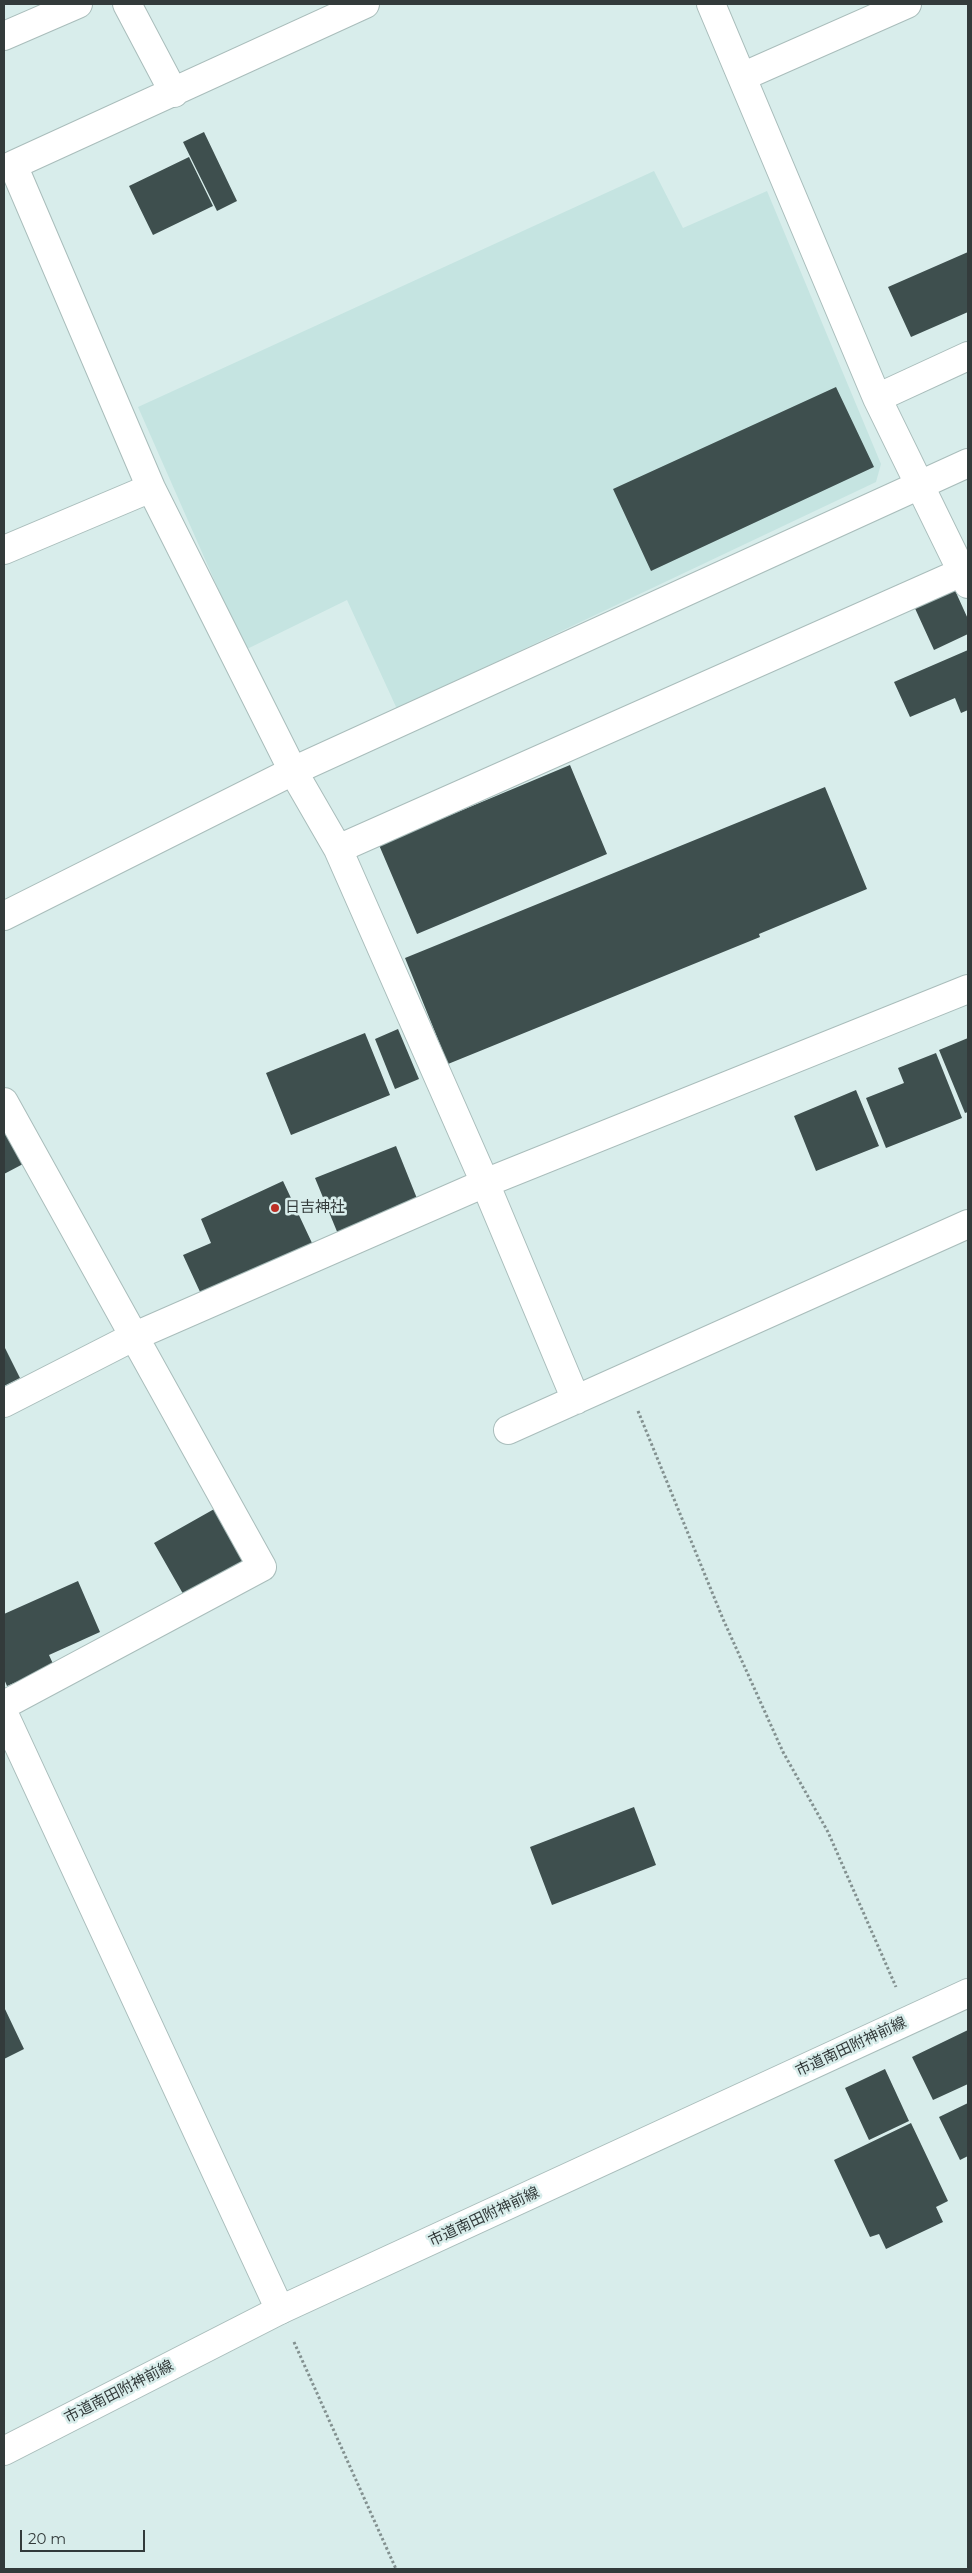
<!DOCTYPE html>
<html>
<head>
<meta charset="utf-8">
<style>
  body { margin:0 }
  #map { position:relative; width:972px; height:2573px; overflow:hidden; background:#d8edeb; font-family:Montserrat,sans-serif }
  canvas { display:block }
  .frame { position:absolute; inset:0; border:5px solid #333b3b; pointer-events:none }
  .scale { position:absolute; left:20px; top:2530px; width:125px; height:22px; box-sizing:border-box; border:2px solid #333b3b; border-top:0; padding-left:6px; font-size:15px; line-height:18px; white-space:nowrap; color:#333b3b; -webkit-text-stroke:4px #d8edeb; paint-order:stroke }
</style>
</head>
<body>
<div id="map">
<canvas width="972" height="2573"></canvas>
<div class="frame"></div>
<div class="scale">20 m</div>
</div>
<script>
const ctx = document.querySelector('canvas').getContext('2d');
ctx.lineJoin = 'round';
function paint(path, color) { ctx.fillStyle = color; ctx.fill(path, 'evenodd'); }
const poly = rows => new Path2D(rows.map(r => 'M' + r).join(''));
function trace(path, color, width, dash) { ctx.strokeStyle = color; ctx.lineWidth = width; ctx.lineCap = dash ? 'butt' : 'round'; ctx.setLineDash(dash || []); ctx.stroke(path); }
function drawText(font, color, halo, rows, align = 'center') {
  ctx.font = font + ' Montserrat,"Noto Sans JP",sans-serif'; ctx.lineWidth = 5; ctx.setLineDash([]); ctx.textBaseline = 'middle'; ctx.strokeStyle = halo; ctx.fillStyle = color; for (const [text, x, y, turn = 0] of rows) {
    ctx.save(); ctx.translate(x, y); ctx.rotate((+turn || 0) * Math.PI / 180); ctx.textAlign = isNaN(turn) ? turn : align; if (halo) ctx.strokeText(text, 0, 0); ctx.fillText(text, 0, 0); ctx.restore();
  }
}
paint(poly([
  [654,171,683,228,767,191,881,464,876,482,397,709,347,600,245,650,138,407]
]), '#c5e4e1');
paint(poly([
  [204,132,237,201,217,211,183,142],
  [189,157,213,206,153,235,129,186],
  [968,252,968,312,911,337,888,287],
  [836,387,874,467,651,571,613,489],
  [953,586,968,619,968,634,934,650,913,604],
  [968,650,968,710,961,713,955,698,910,717,894,682],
  [570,765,607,854,417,934,379,845],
  [825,787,867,889,759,934,760,937,448,1064,405,958],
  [398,1029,419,1079,395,1089,375,1039],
  [365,1033,390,1095,291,1135,266,1073],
  [968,1038,968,1112,965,1113,939,1050],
  [936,1053,962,1118,886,1148,866,1098,904,1083,898,1068],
  [856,1090,879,1146,816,1171,794,1116],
  [4,1125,23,1164,4,1174],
  [396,1146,418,1201,338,1234,315,1178],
  [283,1181,312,1243,201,1294,183,1255,211,1243,201,1219],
  [4,1346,20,1378,4,1386],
  [216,1508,248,1565,186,1599,154,1543],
  [78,1581,100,1632,49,1655,54,1666,7,1686,4,1679,4,1614],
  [634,1807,656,1865,552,1905,530,1847],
  [4,2007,24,2049,4,2059],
  [968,2030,968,2084,933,2100,912,2057],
  [885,2069,909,2121,869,2140,845,2088],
  [968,2103,968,2156,960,2160,939,2117],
  [911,2123,948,2201,936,2207,943,2222,886,2249,879,2234,870,2237,834,2160]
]), '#3e4f4e');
const street = poly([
  [127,4,174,93],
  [365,4,13,165,151,488,293,771,338,849,485,1183,576,1400],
  [711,4,877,398,968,584],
  [4,36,78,4],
  [744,76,907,4],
  [877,398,968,356],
  [4,550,151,488],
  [338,849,962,572],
  [4,1102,262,1567,4,1705],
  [4,1403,135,1336,485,1183,968,989],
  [508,1430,968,1224],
  [4,1714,280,2310]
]);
const secondary = poly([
  [4,916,293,771,968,463],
  [4,2451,280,2310,968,1993]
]);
trace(street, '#a9bdbb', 30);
trace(secondary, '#a9bdbb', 30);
trace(poly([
  [638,1411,723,1619,783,1752,828,1832,896,1987],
  [294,2342,396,2569]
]), '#839190', 3, [2.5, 2.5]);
trace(street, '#fff', 28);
trace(secondary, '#fff', 28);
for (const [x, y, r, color] of [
  [275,1208,5,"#bc2e24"]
]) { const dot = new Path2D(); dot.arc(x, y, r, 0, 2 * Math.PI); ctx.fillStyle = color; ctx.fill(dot); trace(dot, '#d8edeb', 2); }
drawText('15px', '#333b3b', '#d8edeb', [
  ["日吉神社",285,1208]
], 'left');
drawText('15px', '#333b3b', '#d8edeb', [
  ["市道南田附神前線",851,2047,-25],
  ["市道南田附神前線",484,2217,-25],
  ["市道南田附神前線",119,2392,-27]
]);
</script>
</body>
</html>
